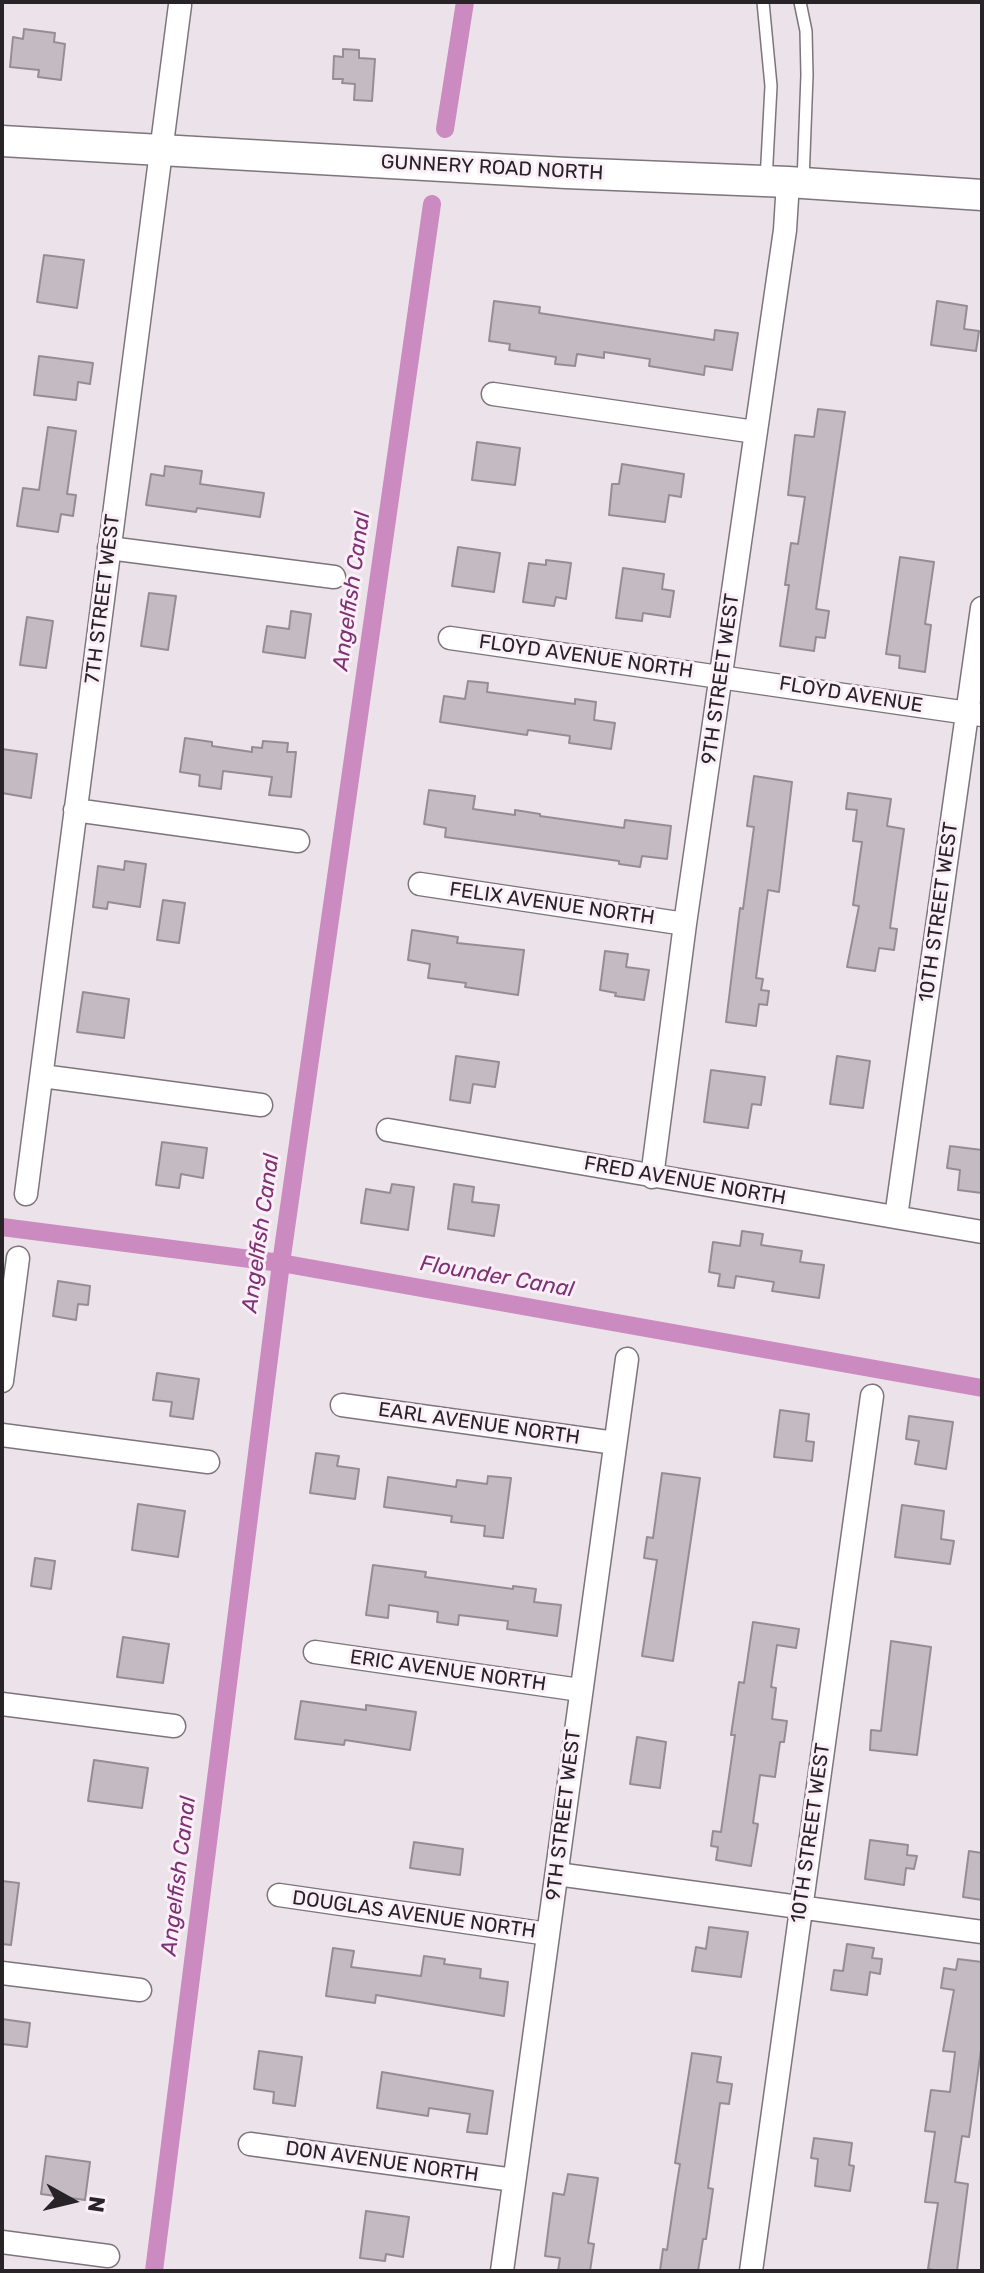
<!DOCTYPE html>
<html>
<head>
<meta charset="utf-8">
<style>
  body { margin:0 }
  #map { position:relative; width:984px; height:2273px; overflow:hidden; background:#ece2ea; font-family:Rubik,sans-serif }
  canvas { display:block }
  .frame { position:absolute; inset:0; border:4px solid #272326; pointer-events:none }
  .north { position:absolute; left:32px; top:2161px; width:80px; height:80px; -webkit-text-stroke:6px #faeff7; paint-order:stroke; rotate:98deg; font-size:22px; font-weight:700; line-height:32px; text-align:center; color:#272326 }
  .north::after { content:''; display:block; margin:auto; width:28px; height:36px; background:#272326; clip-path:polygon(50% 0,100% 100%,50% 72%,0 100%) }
</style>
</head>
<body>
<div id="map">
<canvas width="984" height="2273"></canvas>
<div class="frame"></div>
<div class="north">N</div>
</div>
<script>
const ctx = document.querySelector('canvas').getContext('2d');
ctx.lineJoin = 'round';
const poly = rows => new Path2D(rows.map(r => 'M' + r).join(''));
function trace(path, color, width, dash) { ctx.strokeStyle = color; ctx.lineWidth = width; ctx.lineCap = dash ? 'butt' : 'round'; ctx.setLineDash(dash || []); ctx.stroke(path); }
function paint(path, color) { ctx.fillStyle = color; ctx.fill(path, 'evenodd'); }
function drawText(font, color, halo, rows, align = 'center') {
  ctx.font = font + ' Rubik,sans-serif'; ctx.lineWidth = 6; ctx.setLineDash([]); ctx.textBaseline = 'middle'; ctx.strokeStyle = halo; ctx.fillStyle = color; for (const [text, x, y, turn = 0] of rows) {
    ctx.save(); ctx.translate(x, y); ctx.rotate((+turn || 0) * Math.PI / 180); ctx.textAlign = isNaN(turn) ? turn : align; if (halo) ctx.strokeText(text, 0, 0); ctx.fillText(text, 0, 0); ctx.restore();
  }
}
trace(poly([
  [445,129,465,2],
  [2,1227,281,1263,982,1388],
  [154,2271,281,1263,432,204]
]), '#cb8ac0', 18);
const building = poly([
  [24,29,55,33,54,42,65,44,61,80,38,77,39,70,10,67,13,37,23,39,24,29],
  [343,49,359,50,359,58,375,59,372,101,354,100,355,84,342,83,343,79,333,79,334,56,343,57,343,49],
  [44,255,84,260,77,308,37,302,44,255],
  [494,301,540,307,539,313,714,340,715,330,738,333,732,370,705,366,704,375,649,366,650,359,604,352,604,358,577,354,575,366,555,364,556,357,509,350,510,344,489,341,494,301],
  [937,301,967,306,964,329,979,331,976,351,931,345,937,301],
  [39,356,93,363,90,384,78,382,76,400,34,395,39,356],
  [818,409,845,412,816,609,829,611,825,638,816,637,814,651,780,646,789,585,785,585,791,543,798,544,805,497,788,495,795,435,814,437,818,409],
  [48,427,76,431,67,494,76,495,73,516,61,514,58,532,17,526,23,488,39,490,48,427],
  [477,442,520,448,515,485,472,480,477,442],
  [622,464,684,474,681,497,669,495,665,522,609,515,612,484,619,484,622,464],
  [165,466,202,471,200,484,264,493,260,517,197,508,196,512,146,505,151,474,164,476,165,466],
  [458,547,500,553,494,592,452,586,458,547],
  [900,557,934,562,925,624,931,625,925,672,899,668,900,656,886,654,900,557],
  [546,560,571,563,566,599,556,597,554,606,523,602,529,563,546,565,546,560],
  [623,568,664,574,662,589,674,591,670,617,643,613,642,621,616,618,623,568],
  [149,593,176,596,168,650,141,646,149,593],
  [291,611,311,614,305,658,263,652,267,626,289,629,291,611],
  [27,617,53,621,46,668,20,665,27,617],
  [468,681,488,683,487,692,575,704,575,699,596,702,594,720,615,723,611,749,569,743,570,736,528,730,527,735,440,722,444,696,465,699,468,681],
  [185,738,212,742,212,746,252,752,252,747,262,748,263,741,288,743,287,752,296,752,291,797,269,795,272,777,223,771,221,789,199,786,200,775,180,772,185,738],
  [2,749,37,754,31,798,2,793,2,749],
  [754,776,792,782,779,892,768,890,756,978,763,979,761,990,769,991,767,1005,759,1004,756,1026,726,1022,740,908,743,909,754,827,747,826,754,776],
  [429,790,475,796,473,809,515,815,515,810,540,814,540,816,624,828,625,820,671,826,667,859,642,856,640,867,619,864,619,861,445,837,446,828,424,824,429,790],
  [848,793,891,799,887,826,904,829,890,928,897,929,894,950,879,948,875,971,847,967,859,906,853,905,862,842,853,841,857,810,846,809,848,793],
  [125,861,146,864,140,907,108,902,107,909,93,907,98,866,124,870,125,861],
  [163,900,185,903,179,943,157,940,163,900],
  [412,930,458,937,457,943,524,950,518,995,465,987,466,983,428,978,430,964,408,960,412,930],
  [605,951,628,954,626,967,649,970,644,1000,615,996,616,993,600,990,605,951],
  [83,992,129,999,124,1038,77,1032,83,992],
  [456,1056,499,1062,495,1087,473,1084,470,1103,450,1100,456,1056],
  [837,1056,870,1061,863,1108,830,1104,837,1056],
  [711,1070,765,1077,761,1105,752,1104,748,1128,704,1122,711,1070],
  [162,1142,207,1148,203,1178,181,1174,179,1188,156,1185,162,1142],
  [950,1146,982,1150,982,1193,958,1190,960,1170,947,1168,950,1146],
  [392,1184,414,1187,408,1230,361,1223,366,1189,390,1193,392,1184],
  [454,1184,474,1187,472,1202,499,1205,494,1236,448,1229,454,1184],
  [742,1231,763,1234,761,1245,802,1251,800,1262,824,1265,819,1298,772,1291,774,1282,736,1276,734,1288,718,1286,720,1274,709,1272,713,1242,740,1246,742,1231],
  [58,1281,90,1286,88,1305,78,1304,76,1320,53,1316,58,1281],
  [157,1373,199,1379,193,1419,170,1416,172,1402,153,1400,157,1373],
  [780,1410,809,1414,806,1441,814,1442,812,1461,774,1457,780,1410],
  [909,1416,953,1422,946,1469,915,1464,919,1441,906,1439,909,1416],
  [316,1453,339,1456,337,1466,359,1469,355,1499,310,1493,316,1453],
  [662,1473,700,1478,673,1661,642,1656,657,1560,644,1558,647,1537,653,1538,662,1473],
  [488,1476,511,1478,503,1538,484,1536,485,1526,451,1522,452,1516,384,1507,388,1477,456,1487,457,1480,487,1484,488,1476],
  [138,1504,185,1511,178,1557,132,1550,138,1504],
  [902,1505,944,1511,941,1539,954,1541,950,1564,895,1557,902,1505],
  [35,1558,55,1561,51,1589,31,1586,35,1558],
  [373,1565,426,1572,425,1577,513,1589,513,1586,536,1589,534,1602,561,1605,557,1636,507,1629,508,1621,459,1615,458,1625,437,1622,438,1612,389,1605,388,1618,366,1615,373,1565],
  [753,1622,799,1629,796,1648,777,1645,771,1687,776,1688,772,1719,787,1721,784,1742,780,1742,775,1777,760,1775,753,1823,758,1824,751,1866,716,1860,718,1847,711,1846,713,1831,721,1832,735,1735,731,1735,739,1682,744,1683,753,1622],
  [123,1637,169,1644,163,1683,117,1677,123,1637],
  [891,1641,931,1647,917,1755,870,1750,871,1730,881,1731,891,1641],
  [301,1701,366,1710,366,1705,416,1712,410,1750,345,1740,344,1745,295,1739,301,1701],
  [637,1737,666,1742,660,1788,630,1784,637,1737],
  [94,1760,148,1768,142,1808,88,1801,94,1760],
  [870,1840,908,1845,907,1855,917,1856,914,1869,906,1868,904,1885,865,1879,870,1840],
  [414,1842,463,1849,460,1875,410,1868,414,1842],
  [969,1851,982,1853,982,1900,963,1897,969,1851],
  [2,1881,19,1883,11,1945,2,1944,2,1881],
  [709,1927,748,1932,741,1977,692,1971,696,1947,706,1949,709,1927],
  [847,1944,874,1948,872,1958,882,1959,880,1974,870,1972,867,1995,831,1990,834,1970,843,1971,847,1944],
  [333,1948,354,1951,351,1967,421,1976,424,1956,445,1959,444,1964,481,1969,480,1978,508,1982,504,2016,376,1995,375,2003,326,1996,333,1948],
  [958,1959,982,1962,982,2043,969,2137,962,2136,955,2182,968,2184,957,2271,939,2271,928,2269,938,2203,925,2202,935,2132,925,2131,931,2090,950,2092,955,2052,943,2051,954,1990,941,1988,944,1968,956,1970,958,1959],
  [2,2019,30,2023,27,2047,2,2044,2,2019],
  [259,2051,302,2057,295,2106,273,2103,274,2092,254,2089,259,2051],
  [692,2053,721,2057,717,2082,732,2084,729,2104,720,2103,708,2188,713,2189,706,2239,703,2239,698,2271,660,2271,663,2249,667,2250,675,2195,680,2164,675,2163,692,2053],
  [382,2072,493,2091,487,2134,467,2132,470,2114,429,2108,428,2116,377,2108,382,2072],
  [814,2138,852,2143,849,2165,854,2166,850,2191,815,2186,818,2159,811,2158,814,2138],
  [46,2156,90,2162,85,2200,41,2194,46,2156],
  [568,2174,598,2178,588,2243,594,2244,590,2271,558,2271,560,2258,545,2256,553,2193,564,2195,568,2174],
  [366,2211,409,2217,403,2257,386,2254,385,2261,360,2258,366,2211]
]);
paint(building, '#c4bac2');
trace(building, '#968d94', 2);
const lane = poly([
  [763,2,771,86,766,181],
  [800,2,806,31,807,75,803,182]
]);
const street = poly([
  [493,394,755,432],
  [109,548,334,577],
  [450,638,982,715],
  [75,810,298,841],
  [420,884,685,924],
  [42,1076,261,1105],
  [388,1130,982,1232],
  [652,1177,685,924,785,230,788,182],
  [26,1194,180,5],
  [896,1217,982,608],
  [2,1381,18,1258],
  [342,1405,615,1443],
  [2,1435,208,1462],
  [315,1652,580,1690],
  [2,1704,174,1726],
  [557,1874,982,1932],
  [279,1895,548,1934],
  [2,1973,140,1990],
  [250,2144,514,2180],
  [2,2242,108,2256],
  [502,2271,627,1359],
  [751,2271,872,1396]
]);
const secondary = poly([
  [2,141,566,173,788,182,982,195]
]);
trace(lane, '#7d747c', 14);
trace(street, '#7d747c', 25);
trace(secondary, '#7d747c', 33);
trace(lane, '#fff', 11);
trace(street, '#fff', 22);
trace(secondary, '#fff', 30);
drawText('20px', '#272326', '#faeff7', [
  ["GUNNERY ROAD NORTH",492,168,3],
  ["7TH STREET WEST",103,599,-83],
  ["FLOYD AVENUE NORTH",586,657,8],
  ["9TH STREET WEST",721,679,-82],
  ["FLOYD AVENUE",851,695,9],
  ["FELIX AVENUE NORTH",552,904,8],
  ["10TH STREET WEST",939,912,-82],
  ["FRED AVENUE NORTH",685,1181,10],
  ["EARL AVENUE NORTH",479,1424,8],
  ["ERIC AVENUE NORTH",448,1671,8],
  ["9TH STREET WEST",564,1815,-83],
  ["10TH STREET WEST",811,1833,-82],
  ["DOUGLAS AVENUE NORTH",414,1915,8],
  ["DON AVENUE NORTH",382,2162,8]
]);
drawText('italic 22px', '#7e3174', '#faeff7', [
  ["Angelfish Canal",352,591,-82],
  ["Angelfish Canal",261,1233,-82],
  ["Flounder Canal",497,1277,10],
  ["Angelfish Canal",179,1876,-83]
]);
</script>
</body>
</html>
